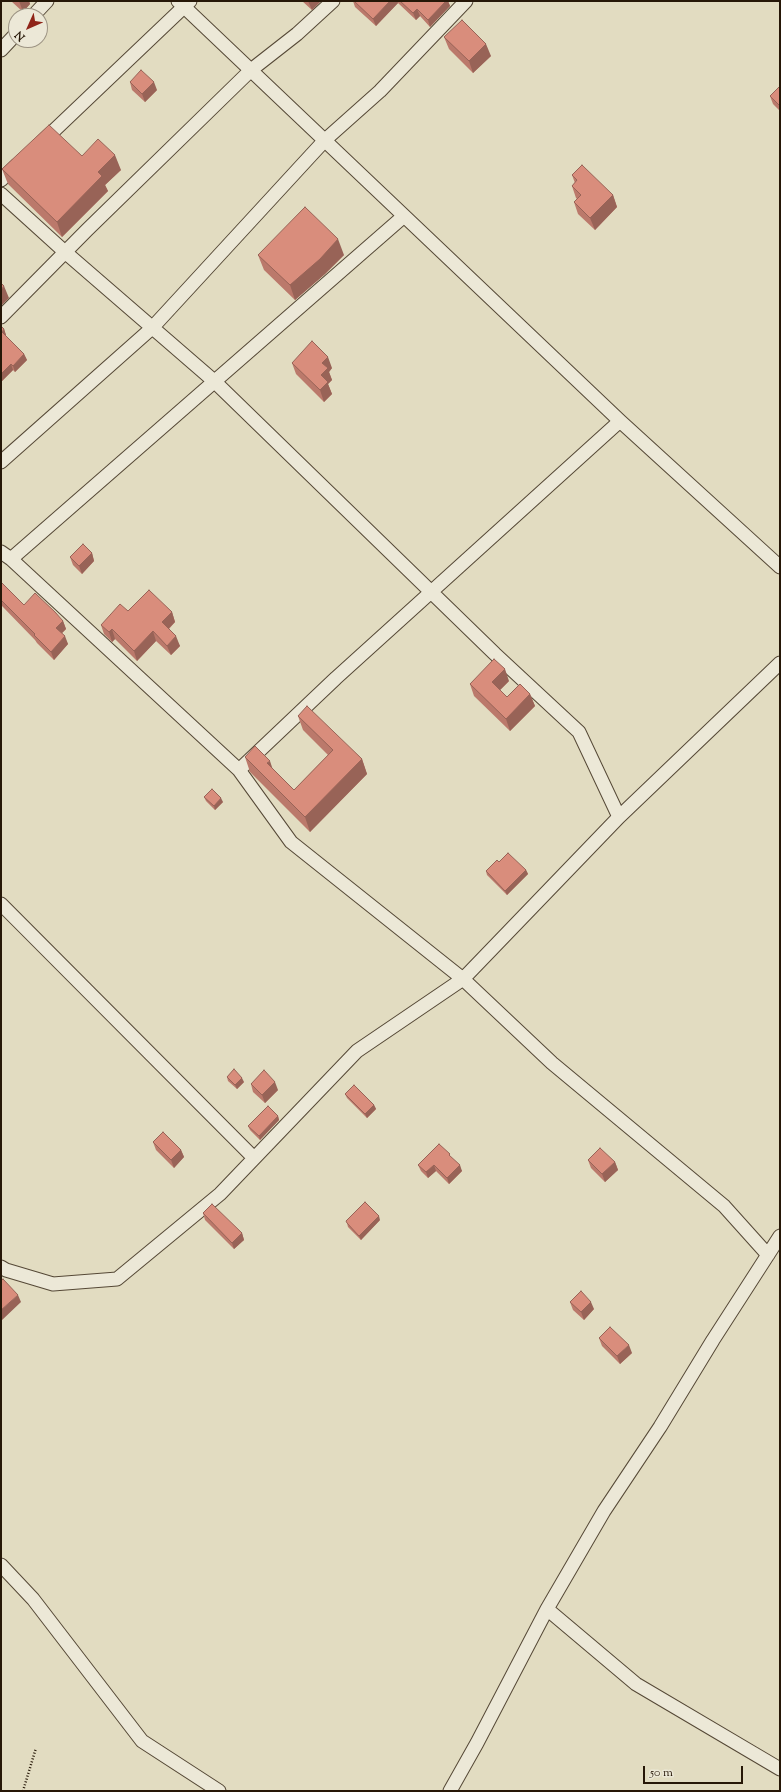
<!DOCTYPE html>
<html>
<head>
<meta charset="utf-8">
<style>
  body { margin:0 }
  #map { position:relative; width:781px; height:1792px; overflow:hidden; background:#e2dcc1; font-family:"Sorts Mill Goudy",serif }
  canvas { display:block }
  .frame { position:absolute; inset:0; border:2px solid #261707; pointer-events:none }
  .north { position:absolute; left:8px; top:8px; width:40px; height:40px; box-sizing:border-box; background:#ece8d7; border:1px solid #9d9484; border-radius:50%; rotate:225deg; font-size:11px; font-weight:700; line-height:16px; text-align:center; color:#261707 }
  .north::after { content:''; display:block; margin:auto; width:14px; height:18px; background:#8f2418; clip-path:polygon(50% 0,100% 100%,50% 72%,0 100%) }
  .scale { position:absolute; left:643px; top:1766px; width:100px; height:18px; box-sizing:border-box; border:2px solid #261707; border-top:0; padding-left:5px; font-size:12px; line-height:14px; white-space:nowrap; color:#261707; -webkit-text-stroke:3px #ece8d7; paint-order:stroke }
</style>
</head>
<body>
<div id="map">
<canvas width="781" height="1792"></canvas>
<div class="frame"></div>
<div class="north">N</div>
<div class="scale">50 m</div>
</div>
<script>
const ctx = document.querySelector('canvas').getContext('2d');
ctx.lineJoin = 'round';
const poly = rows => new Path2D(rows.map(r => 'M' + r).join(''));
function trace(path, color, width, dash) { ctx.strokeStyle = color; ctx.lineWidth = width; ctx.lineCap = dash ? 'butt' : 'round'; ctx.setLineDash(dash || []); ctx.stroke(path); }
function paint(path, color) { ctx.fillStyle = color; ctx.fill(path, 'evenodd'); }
const minor = poly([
  [178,1,620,421,780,567],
  [33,16,47,1],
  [1,50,16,34],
  [42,142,190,1],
  [1,180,17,165],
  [1,194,65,252,214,381,495,654,579,732,619,817],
  [404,216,11,559,239,770,336,678,620,421],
  [1,317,87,230,251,70,297,34,333,1],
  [1,462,152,328,325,140,380,91,466,1],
  [1,552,11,559],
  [239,770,291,842,463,979,552,1063,724,1206,768,1255],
  [1,904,254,1158],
  [780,1236,713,1340,660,1427,604,1511,547,1609,636,1684,780,1769],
  [1,1267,6,1270,53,1284,117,1279,220,1194,357,1051,463,979,619,817,780,663],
  [1,1565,33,1599,142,1741,219,1791],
  [450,1791,477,1743,547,1609]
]);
trace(minor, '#554836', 15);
trace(poly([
  [23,1791,36,1748]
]), '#261707', 2.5, [1, 2]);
trace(minor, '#ece8d7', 13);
paint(poly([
  [11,1,29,1,30,4,23,12],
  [302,1,321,1,312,10],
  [353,1,448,1,450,6,430,27,420,16,416,20,398,3,376,26,355,7],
  [444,37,491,56,473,73,449,49],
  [130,82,157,90,145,102,132,90],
  [780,86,780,111,773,104,770,96],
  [82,156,121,170,105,185,108,191,62,237,8,184,2,169],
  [572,175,613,195,617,207,595,230,578,214,574,202,577,199,576,198,572,186,575,183],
  [258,255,344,255,325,274,295,300,264,270],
  [4,329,6,335,6,336,24,354,27,360,15,372,13,370,1,382],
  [292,363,332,368,329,372,332,380,328,384,332,394,324,402,296,374],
  [92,553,94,561,82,574,73,565,70,557],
  [1,582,24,605,63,621,66,629,62,633,68,644,54,660,37,643,35,640,2,606,1,607],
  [128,611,172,612,175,622,169,629,180,646,171,655,156,641,137,661,115,639,112,642,104,634,101,625],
  [509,681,500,690,507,697,530,694,535,706,510,731,474,696,470,684],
  [298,716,362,759,367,774,310,832,250,772,245,757,273,769,294,790,328,755,303,730],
  [204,797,223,802,215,810,206,801],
  [499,862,526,870,528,874,507,895,487,875,486,871],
  [227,1077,244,1082,237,1089,228,1081],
  [251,1084,278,1090,265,1103,253,1092],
  [345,1094,374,1105,376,1109,367,1118,347,1098],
  [278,1116,279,1120,260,1140,250,1130,248,1126],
  [153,1142,181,1150,184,1157,174,1168,156,1150],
  [451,1157,462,1171,449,1184,436,1171,428,1178,421,1171,418,1165],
  [588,1160,615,1162,618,1170,605,1182,591,1168],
  [203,1213,242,1233,244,1240,234,1249,205,1220],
  [380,1220,361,1240,348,1227,347,1223],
  [570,1302,594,1309,584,1320,573,1310],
  [599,1338,632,1353,620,1364,602,1346]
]), '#bb796b');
paint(poly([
  [19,1,29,1,30,4,23,12],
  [308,1,321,1,312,10],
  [390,1,397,1,398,3,376,26,373,19],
  [446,1,448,1,450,6,430,27,428,20],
  [417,9,420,16,416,20,413,13],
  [486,44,491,56,473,73,469,61],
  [154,82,157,90,145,102,142,94],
  [115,155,121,170,105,185,108,191,62,237,57,222,98,172],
  [613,195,617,207,595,230,590,218],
  [338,239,344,255,325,274,295,300,290,285],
  [4,286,9,298,1,306,1,290],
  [4,329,6,335,4,338,2,332],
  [24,354,27,360,15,372,13,366],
  [328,357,332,368,329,372,332,380,328,384,332,394,324,402,320,390,321,375,322,363],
  [11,364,13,370,1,382,1,374],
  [92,553,94,561,82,574,79,566],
  [172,612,175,622,165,632,162,622],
  [63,621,66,629,59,636,56,628],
  [112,629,115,639,112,642,109,632],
  [153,631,156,641,137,661,134,651],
  [65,636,68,644,54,660,51,652],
  [176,636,180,646,171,655,167,646],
  [505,669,509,681,496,694,492,682],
  [530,694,535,706,510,731,506,719],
  [362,759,367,774,310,832,305,817],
  [270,761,275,776,267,763],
  [221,798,223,802,215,810,214,806],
  [526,870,528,874,507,895,505,891],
  [242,1078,244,1082,237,1089,235,1085],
  [275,1082,278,1090,265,1103,262,1095],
  [374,1105,376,1109,367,1118,365,1114],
  [278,1116,279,1120,260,1140,259,1136],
  [181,1150,184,1157,174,1168,171,1160],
  [615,1162,618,1170,605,1182,602,1174],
  [434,1165,436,1171,428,1178,426,1172],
  [460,1165,462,1171,449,1184,447,1178],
  [379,1216,380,1220,361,1240,359,1236],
  [242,1233,244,1240,234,1249,232,1243],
  [18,1295,21,1302,1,1321,1,1310],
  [591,1302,594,1309,584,1320,581,1312],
  [629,1345,632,1353,620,1364,617,1356]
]), '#986357');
const building = poly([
  [354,1,390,1,373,19,354,1],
  [400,1,446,1,428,20,417,9,413,13,400,1],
  [462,20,486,44,469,61,444,37,462,20],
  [141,70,154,82,142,94,130,82,141,70],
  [780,86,780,106,770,96,780,86],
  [49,125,82,156,98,139,115,155,98,172,102,176,57,222,2,169,49,125],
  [582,165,613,195,590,218,574,202,581,195,572,186,577,180,572,175,582,165],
  [305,207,338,239,320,259,290,285,258,255,305,207],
  [1,283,4,286,1,290,1,283],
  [1,326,4,329,2,332,24,354,13,366,11,364,1,374,1,326],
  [312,341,328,357,322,363,328,368,321,375,328,382,320,390,292,363,312,341],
  [83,544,92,553,79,566,70,557,83,544],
  [1,582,24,605,35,593,55,612,63,621,56,628,65,636,51,652,34,635,35,634,1,600,1,582],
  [149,590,172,612,162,622,176,636,167,646,153,631,134,651,112,629,109,632,101,625,120,604,128,611,149,590],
  [494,659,505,669,492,682,507,697,520,684,530,694,506,719,470,684,494,659],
  [307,706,362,759,305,817,245,757,255,746,270,761,267,763,294,790,333,750,298,716,307,706],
  [212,789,221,798,214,806,204,797,212,789],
  [508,853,526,870,505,891,486,871,497,860,499,862,508,853],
  [234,1069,242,1078,235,1085,227,1077,234,1069],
  [264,1070,275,1082,262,1095,251,1084,264,1070],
  [354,1085,374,1105,365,1114,345,1094,354,1085],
  [268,1106,278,1116,259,1136,248,1126,268,1106],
  [163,1132,181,1150,171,1160,153,1142,163,1132],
  [439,1144,450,1154,449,1155,460,1165,447,1178,434,1165,426,1172,418,1165,439,1144],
  [600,1148,615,1162,602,1174,588,1160,600,1148],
  [365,1202,379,1216,359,1236,347,1223,346,1221,365,1202],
  [212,1204,242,1233,232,1243,203,1213,212,1204],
  [3,1279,18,1295,1,1310,1,1281,3,1279],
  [581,1291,591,1302,581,1312,570,1302,581,1291],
  [610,1327,629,1345,617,1356,599,1338,610,1327]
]);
paint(building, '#d98d7c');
trace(building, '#986357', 1);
</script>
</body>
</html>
